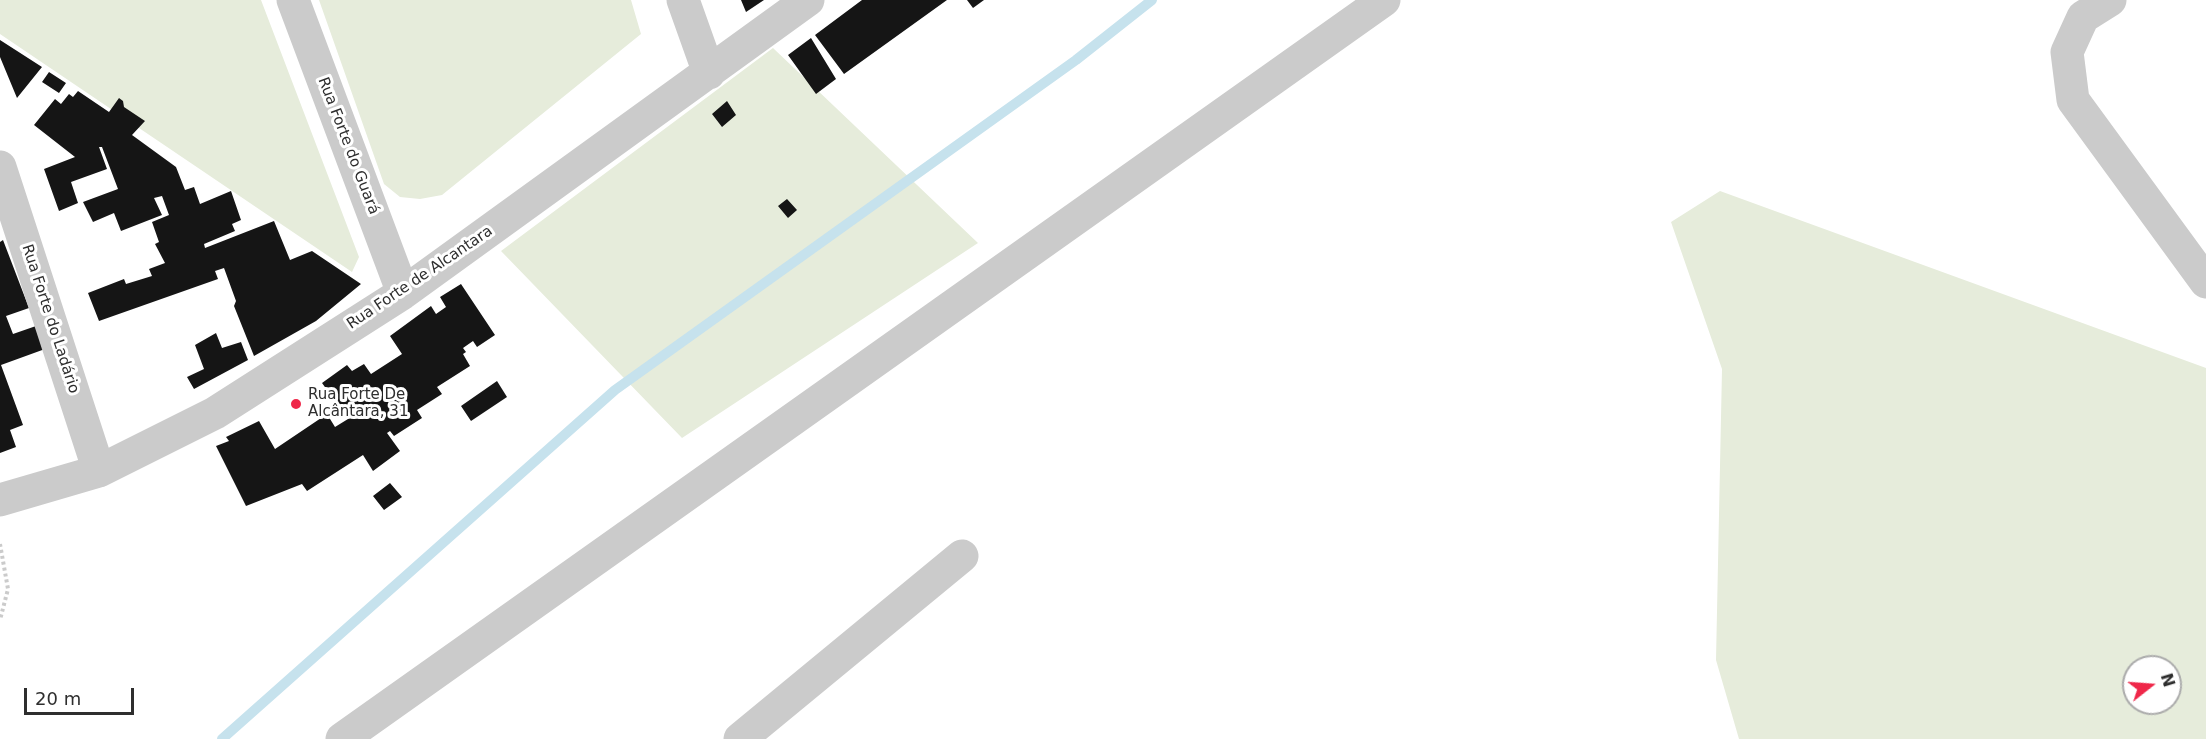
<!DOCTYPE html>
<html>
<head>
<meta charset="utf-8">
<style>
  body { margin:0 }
  #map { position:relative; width:2206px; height:739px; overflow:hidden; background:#fff; font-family:"DejaVu Sans",sans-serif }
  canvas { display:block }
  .north { position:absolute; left:2122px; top:655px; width:60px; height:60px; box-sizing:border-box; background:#fff; border:2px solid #ababab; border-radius:50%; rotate:73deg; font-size:16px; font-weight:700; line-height:24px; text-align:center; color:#2e2e2e }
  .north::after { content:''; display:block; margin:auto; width:21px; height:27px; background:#ef2749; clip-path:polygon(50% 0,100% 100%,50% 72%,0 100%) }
  .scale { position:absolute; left:24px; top:688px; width:110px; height:27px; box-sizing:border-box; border:3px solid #2e2e2e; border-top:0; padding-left:8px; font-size:18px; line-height:21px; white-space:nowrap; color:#2e2e2e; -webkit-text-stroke:4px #fff; paint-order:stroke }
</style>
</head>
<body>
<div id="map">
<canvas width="2206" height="739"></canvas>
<div class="north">N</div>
<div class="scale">20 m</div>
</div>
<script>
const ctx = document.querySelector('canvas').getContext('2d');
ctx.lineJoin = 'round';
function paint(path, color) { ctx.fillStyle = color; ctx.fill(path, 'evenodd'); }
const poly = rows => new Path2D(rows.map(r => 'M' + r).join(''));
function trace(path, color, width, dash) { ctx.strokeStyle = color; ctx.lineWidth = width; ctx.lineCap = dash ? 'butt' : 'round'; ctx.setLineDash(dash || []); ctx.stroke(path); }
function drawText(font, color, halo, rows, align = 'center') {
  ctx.font = font + ' "DejaVu Sans",sans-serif'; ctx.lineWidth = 6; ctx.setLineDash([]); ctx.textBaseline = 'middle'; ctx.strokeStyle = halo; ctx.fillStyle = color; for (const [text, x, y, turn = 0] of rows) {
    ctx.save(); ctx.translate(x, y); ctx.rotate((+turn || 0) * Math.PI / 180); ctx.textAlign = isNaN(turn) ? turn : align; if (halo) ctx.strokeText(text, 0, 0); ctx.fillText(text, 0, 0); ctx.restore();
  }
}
paint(poly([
  [0,0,261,0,359,257,352,272,0,34],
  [319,0,631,0,641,34,442,195,420,199,400,197,384,184],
  [773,48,978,243,682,438,501,251],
  [1720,191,2206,368,2206,739,1739,739,1716,660,1722,369,1671,222],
  [2134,667,2170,667,2170,703,2134,703]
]), '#e6ecdb');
trace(poly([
  [222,739,615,390,1076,60,1152,0]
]), '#c6e2ed', 10);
paint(poly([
  [741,0,764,0,746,12],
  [862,0,947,0,844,74,815,35],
  [967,0,984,0,973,8],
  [811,38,836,79,816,94,788,55],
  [0,40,42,67,17,98,0,57],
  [49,72,66,83,59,93,42,82],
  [78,91,109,112,119,98,123,101,124,107,145,121,132,135,176,167,185,190,194,187,200,204,231,191,241,220,232,224,235,231,204,244,205,248,274,221,290,260,312,251,361,284,316,321,254,356,234,306,236,301,224,268,215,271,218,279,99,321,88,293,124,279,126,284,152,276,149,269,165,263,155,244,159,242,152,222,169,215,162,196,154,198,162,215,121,231,114,213,93,222,83,202,118,189,102,147,99,147,107,169,71,182,78,203,59,211,44,169,75,157,34,125,55,99,61,104,69,94,73,97],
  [727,101,736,115,722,127,712,114],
  [787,199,797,210,788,218,778,206],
  [3,240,29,308,6,316,13,334,36,326,45,349,1,365,23,425,10,430,16,447,0,453,0,242],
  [461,284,495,335,477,347,473,341,463,348,466,352,463,354,470,366,437,387,442,394,417,410,422,418,394,436,390,431,387,433,400,451,373,471,363,455,307,491,302,484,246,506,216,446,229,441,226,437,259,421,275,449,327,414,335,427,348,419,322,383,347,365,352,371,364,364,371,374,402,354,390,336,431,306,436,314,446,307,440,297],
  [216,333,222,348,241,342,248,360,194,389,187,377,204,369,195,345],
  [497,381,507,397,471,421,461,406],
  [390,483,402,497,384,510,373,496]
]), '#151515');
trace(poly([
  [0,544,8,589,0,620]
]), '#cbcbcb', 4, [3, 3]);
trace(poly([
  [293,0,403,293],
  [683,0,709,73],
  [2110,0,2083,17,2067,52,2073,100,2206,282],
  [0,167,99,471],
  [0,500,99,471,215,413,403,293,808,0],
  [342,739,1384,0],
  [740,739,962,556]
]), '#cbcbcb', 33);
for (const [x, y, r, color] of [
  [296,404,6,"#ef2749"]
]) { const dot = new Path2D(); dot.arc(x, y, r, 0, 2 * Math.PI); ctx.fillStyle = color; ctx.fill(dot); trace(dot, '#fff', 2); }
drawText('15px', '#2e2e2e', '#fff', [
  ["Rua Forte do Guará",348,146,69],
  ["Rua Forte de Alcantara",420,278,-34],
  ["Rua Forte do Ladário",50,319,72]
]);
drawText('15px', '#2e2e2e', '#fff', [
  ["Rua Forte De",308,395],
  ["Alcântara, 31",308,412]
], 'left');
</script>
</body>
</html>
